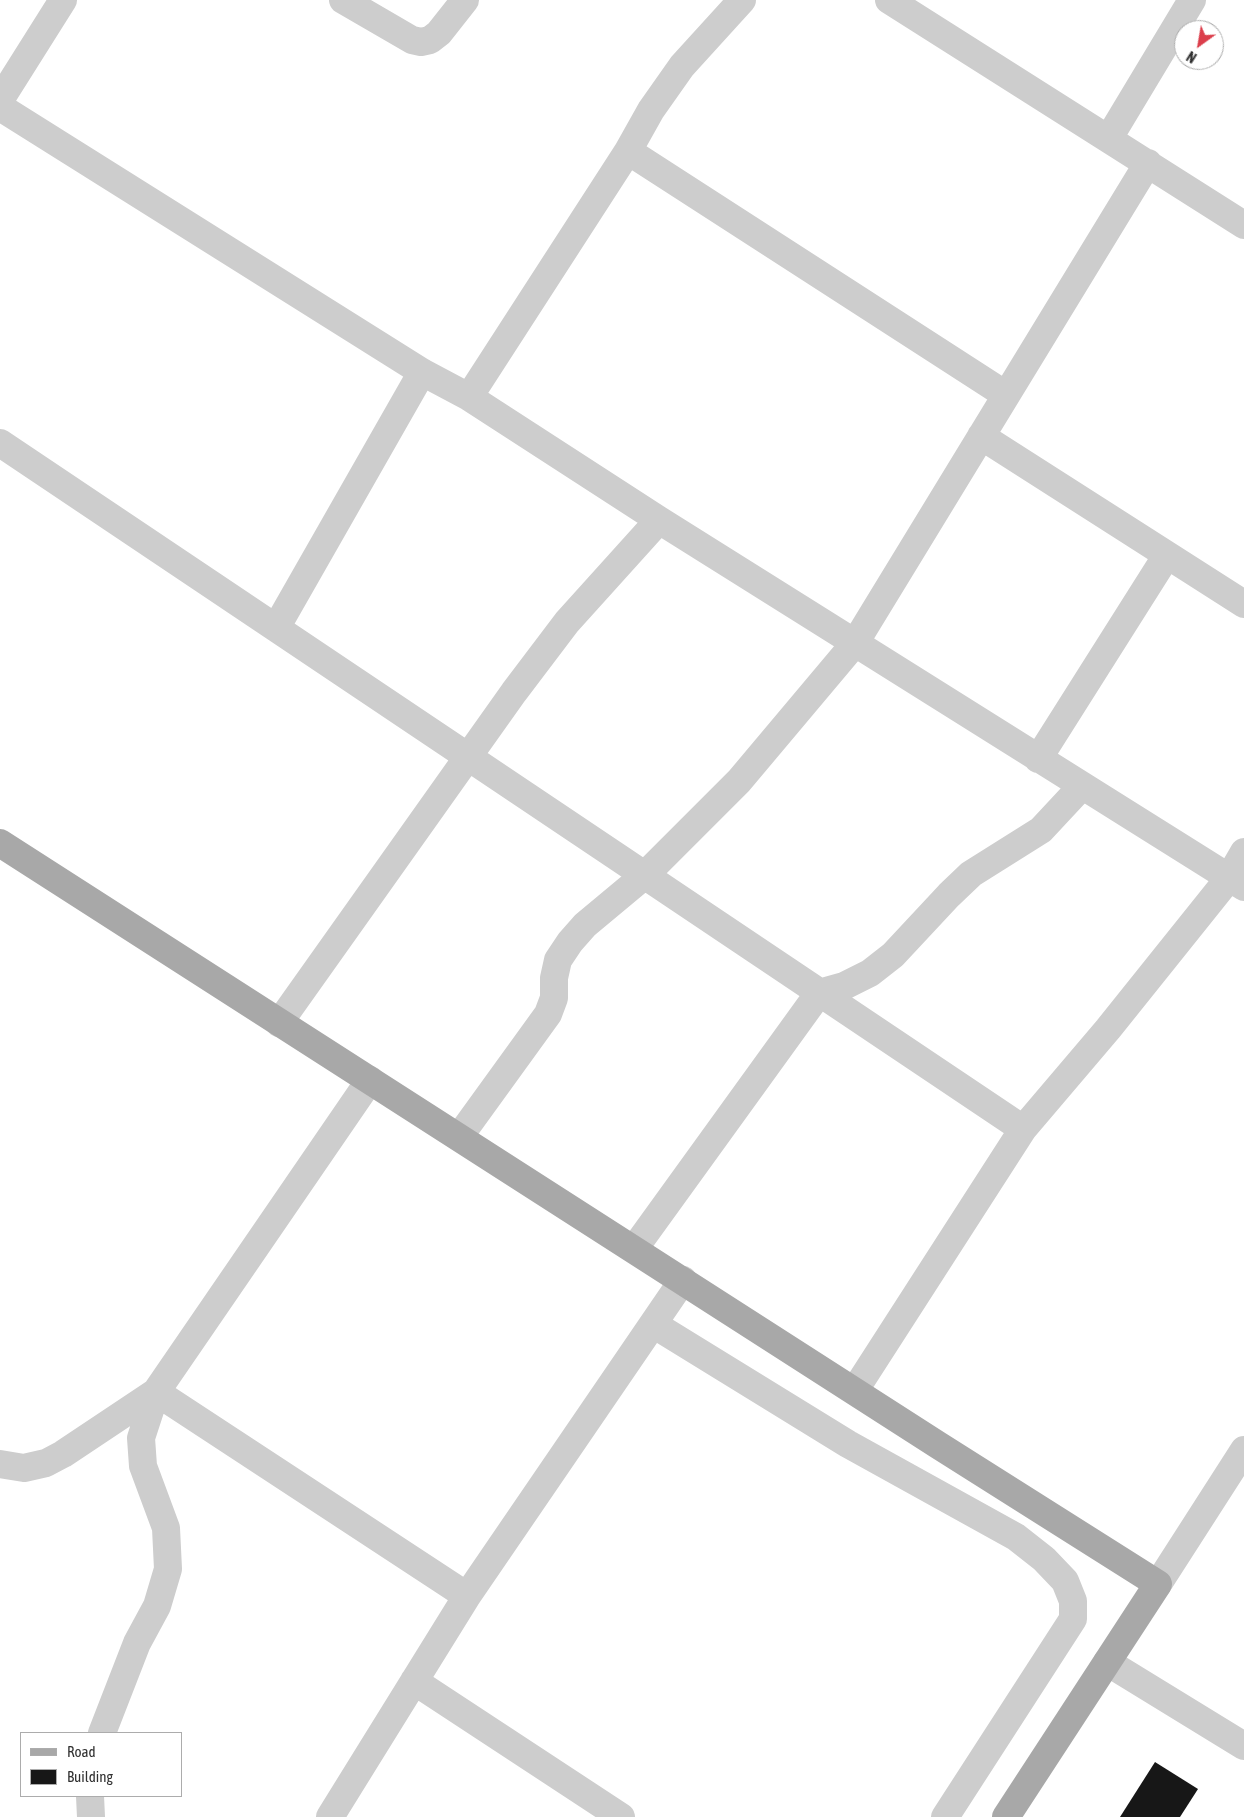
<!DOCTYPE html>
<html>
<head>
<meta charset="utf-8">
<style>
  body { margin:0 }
  #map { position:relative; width:1244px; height:1817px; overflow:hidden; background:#fff; font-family:"Asap Condensed",sans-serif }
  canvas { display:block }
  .legend { position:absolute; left:20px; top:1732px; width:162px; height:65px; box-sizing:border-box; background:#fff; border:1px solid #acacac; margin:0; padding:6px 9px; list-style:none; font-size:15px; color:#303030 }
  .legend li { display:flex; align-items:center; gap:10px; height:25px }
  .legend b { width:25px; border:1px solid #acacac }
  .north { position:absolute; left:1174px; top:20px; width:50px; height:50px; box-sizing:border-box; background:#fff; border:1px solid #acacac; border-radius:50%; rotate:212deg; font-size:14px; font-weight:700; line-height:20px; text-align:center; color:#303030 }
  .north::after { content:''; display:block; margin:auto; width:18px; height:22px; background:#db3e4b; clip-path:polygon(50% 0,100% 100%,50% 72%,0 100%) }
</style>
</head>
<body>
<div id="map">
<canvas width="1244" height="1817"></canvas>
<ul class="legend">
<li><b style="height:6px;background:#a8a8a8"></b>Road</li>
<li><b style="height:14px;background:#171717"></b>Building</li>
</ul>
<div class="north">N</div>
</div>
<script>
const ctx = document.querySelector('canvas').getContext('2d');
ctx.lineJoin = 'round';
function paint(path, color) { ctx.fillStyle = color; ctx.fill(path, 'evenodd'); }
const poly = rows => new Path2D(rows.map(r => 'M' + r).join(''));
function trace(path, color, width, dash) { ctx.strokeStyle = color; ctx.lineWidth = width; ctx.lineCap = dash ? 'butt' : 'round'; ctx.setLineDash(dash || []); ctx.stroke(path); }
paint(poly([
  [1155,1762,1198,1789,1180,1817,1120,1817]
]), '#171717');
trace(poly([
  [343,0,412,40,421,42,430,40,439,33,465,0],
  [889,0,1244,225],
  [0,100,63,0],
  [0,107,422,372,469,397,659,520,1244,887],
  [1109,138,1192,0],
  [628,151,1006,395],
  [469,397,628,151,651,110,682,66,742,0],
  [981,436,1244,604],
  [0,443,1023,1129],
  [276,628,422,372],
  [1038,759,1167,555],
  [279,1023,514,692,567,622,659,520],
  [459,1137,548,1014,554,998,554,978,558,960,570,942,585,925,645,875,739,781,855,643,1148,163],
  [634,1249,819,993,844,986,870,973,893,955,949,895,971,874,1041,830,1082,786],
  [653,1324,848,1444,1016,1537,1044,1559,1065,1581,1073,1601,1073,1619,945,1817],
  [855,1390,1023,1129,1108,1029,1229,878,1244,852],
  [0,1464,24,1468,46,1463,63,1454,156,1392,467,1596],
  [1158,1584,1244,1450],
  [1107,1662,1244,1746],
  [414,1681,621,1817],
  [102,1733,137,1643,157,1606,168,1569,166,1528,143,1466,141,1438,156,1392,370,1080],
  [90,1796,91,1817],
  [330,1817,467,1596,683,1280]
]), '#cdcdcd', 28);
trace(poly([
  [0,843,938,1445,1158,1584,1006,1817]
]), '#a8a8a8', 28);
</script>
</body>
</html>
